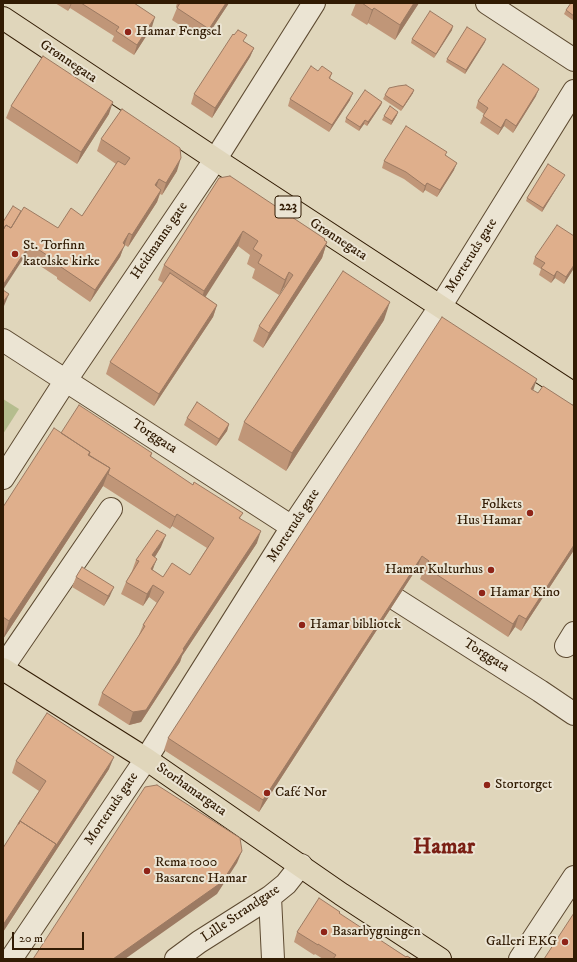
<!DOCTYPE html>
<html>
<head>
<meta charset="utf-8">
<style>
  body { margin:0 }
  #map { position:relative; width:577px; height:962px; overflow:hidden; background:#e0d6bb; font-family:"IM FELL DW Pica",serif }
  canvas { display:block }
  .frame { position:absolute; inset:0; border:4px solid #311b03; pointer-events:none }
  .scale { position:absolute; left:12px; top:932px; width:72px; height:18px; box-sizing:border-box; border:2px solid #311b03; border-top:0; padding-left:5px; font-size:12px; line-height:14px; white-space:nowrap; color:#311b03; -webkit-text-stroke:3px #ebe4d3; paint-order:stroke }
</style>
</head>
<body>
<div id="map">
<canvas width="577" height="962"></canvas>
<div class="frame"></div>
<div class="scale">20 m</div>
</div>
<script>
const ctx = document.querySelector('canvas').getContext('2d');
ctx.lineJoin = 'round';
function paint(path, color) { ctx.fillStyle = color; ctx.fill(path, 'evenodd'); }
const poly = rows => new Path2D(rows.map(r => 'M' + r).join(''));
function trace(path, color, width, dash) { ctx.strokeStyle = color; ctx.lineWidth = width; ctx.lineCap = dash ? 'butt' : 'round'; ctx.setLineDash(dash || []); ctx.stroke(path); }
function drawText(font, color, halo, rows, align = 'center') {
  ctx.font = font + ' "IM FELL DW Pica",serif'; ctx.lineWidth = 4; ctx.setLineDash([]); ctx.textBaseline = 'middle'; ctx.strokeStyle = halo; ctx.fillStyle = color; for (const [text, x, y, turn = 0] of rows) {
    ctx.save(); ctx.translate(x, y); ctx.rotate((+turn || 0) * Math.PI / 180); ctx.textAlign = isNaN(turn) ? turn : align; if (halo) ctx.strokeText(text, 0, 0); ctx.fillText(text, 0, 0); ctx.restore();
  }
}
paint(poly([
  [3,399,19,409,3,434]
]), '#b5bd8e');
const minor = poly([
  [487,3,574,60],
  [3,340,292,527,303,536],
  [3,478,66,380,215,160,314,3],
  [397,600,540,691,574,714],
  [566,646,574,633],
  [3,667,111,509],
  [270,897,273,959],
  [11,959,146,759,292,527,440,307,574,91],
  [176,959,199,942,270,897,286,884,301,865],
  [520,959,574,877]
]);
const major = poly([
  [3,18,227,167,574,394],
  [3,669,146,759,341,894,440,959]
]);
trace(minor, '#5d4a31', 24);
trace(major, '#311b03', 24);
trace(minor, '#ebe4d3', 22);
trace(major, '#e0d6bb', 22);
paint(poly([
  [55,3,134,3,152,27,134,55,112,41,114,36,70,8,68,11],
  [177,3,229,3,204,41,172,20,177,8,176,7],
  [356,3,419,3,395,40,368,23,367,25,351,15],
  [574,3,574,21,564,14,566,10],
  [452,30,434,58,411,43,412,39],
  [245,42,254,48,250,57,212,118,191,104,194,94],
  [485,42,465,74,446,62,447,59],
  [332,73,330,79,350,100,329,132,288,106,290,99],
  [413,93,401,111,383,99,385,95],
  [536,96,513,133,504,126,498,135,480,123,484,114,476,108,478,101],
  [382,102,381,105,367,126,364,124,359,131,345,122,346,118],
  [11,106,109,114,77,164,6,118],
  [397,115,391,125,382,120,384,116],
  [101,139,177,171,162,195,160,194,157,202,128,247,125,245,124,246,120,257,90,302,57,279,57,277,25,256,21,211,58,228,82,216,116,164,97,151],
  [446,155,454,170,437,197,425,190,423,193,404,179,382,168,384,161],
  [219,178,327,242,322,258,263,348,253,341,259,326,285,288,284,287,279,295,252,278,255,269,247,264,250,255,238,246,205,296,217,305,213,317,154,406,106,374,110,362,163,283,158,280,164,265],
  [563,178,542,212,526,201,527,198],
  [574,236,574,268,564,284,555,278,551,283,539,275,541,269,533,264,535,257],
  [384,320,286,471,238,440,244,422],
  [533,391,574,550,521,631,515,627,508,637,420,579,423,572,417,568,259,812,164,750,168,738],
  [187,418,229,424,227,431,216,446,184,425],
  [61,433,152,453,151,457,193,485,243,513,240,518,257,543,182,656,180,662,141,722,129,725,98,705,102,693,138,637,143,625,157,603,149,597,143,606,121,594,126,582,132,571,136,560,161,547,155,557,153,570,163,577,190,575,207,548,172,526,170,529,103,486,3,639,3,507],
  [76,577,110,596,104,606,72,587],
  [16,761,109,769,3,932,3,848,17,826,18,824,39,791,12,773],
  [340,912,339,914,406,957,412,959,323,959,315,954,314,955,294,942,297,932]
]), '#c09678');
paint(poly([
  [71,3,72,3,68,11],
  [226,3,229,3,204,41,209,29],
  [414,3,419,3,395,40,400,25],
  [374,8,368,23,367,25,372,10],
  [155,17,152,27,134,55,137,45],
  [453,26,452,30,434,58,436,54],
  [486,39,485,42,465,74,466,70],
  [254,48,250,57,212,118,215,108],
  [539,89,536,96,513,133,516,126],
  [414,90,413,93,401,111,403,107],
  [353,93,350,100,329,132,332,125],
  [113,102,109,114,77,164,81,152],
  [382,102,381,105,367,126,368,122],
  [398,112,397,115,391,125,392,121],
  [506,119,504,126,498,135,501,128],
  [365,120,364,124,359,131,360,127],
  [181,158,177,171,162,195,166,183],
  [457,163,454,170,437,197,440,190],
  [565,175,563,178,542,212,543,208],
  [159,179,155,191,155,185],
  [427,183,425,190,423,193,425,186],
  [161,190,157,202,128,247,132,235],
  [243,231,238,246,199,307,204,291],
  [129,233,120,257,90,302,95,290,123,243],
  [327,242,322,258,263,348,269,333],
  [30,244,25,256,3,290,3,285],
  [574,265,574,268,564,284,566,277],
  [557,271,555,278,551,283,554,276],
  [289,272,284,287,279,295,285,280],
  [9,294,4,306,3,308,3,302],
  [390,302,384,320,286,471,292,453],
  [217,305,213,317,154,406,159,394],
  [537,379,533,391,531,389],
  [229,424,227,431,216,446,219,439],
  [110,468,103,486,3,639,9,621],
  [177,514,172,526,170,529,175,517],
  [261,531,257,543,182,656,180,662,141,722,129,725,133,712,183,649],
  [166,535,161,547,148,568,152,555],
  [574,545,574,550,521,631,526,619],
  [422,556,417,568,259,812,263,800],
  [157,559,152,571,151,569],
  [153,585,149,597,143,606,147,594],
  [114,587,110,596,104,606,108,596],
  [519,615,515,627,508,637,513,624],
  [114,757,109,769,3,932,3,925],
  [242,851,237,863,217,894,125,959,113,959]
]), '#9c7a62');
const building = poly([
  [81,3,134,3,155,17,137,45,116,31,119,27,81,3],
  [180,3,226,3,209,29,177,8,180,3],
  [362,3,414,3,400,25,374,8,372,10,362,3],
  [571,3,574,3,574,16,566,10,571,3],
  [430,11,453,26,436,54,412,39,430,11],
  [467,27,486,39,466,70,447,59,467,27],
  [238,30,247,35,243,41,254,48,215,108,194,94,233,34,234,35,238,30],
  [43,56,113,102,81,152,11,106,43,56],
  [503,64,539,89,516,126,506,119,501,128,483,116,488,108,478,101,503,64],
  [311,66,318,71,322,66,332,73,329,78,353,93,332,125,290,99,311,66],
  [406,85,414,90,403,107,385,95,389,88,398,86,406,85],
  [365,90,382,102,368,122,365,120,360,127,346,118,365,90],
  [390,106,398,112,392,121,384,116,390,106],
  [122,109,180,148,181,158,166,183,159,179,155,185,161,190,132,235,129,233,123,243,125,245,95,290,61,267,62,265,30,244,3,285,3,230,6,225,11,228,24,207,58,228,71,208,82,216,118,161,125,165,130,158,101,139,122,109],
  [406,126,447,152,445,155,457,163,440,190,427,183,425,186,406,172,384,161,406,126],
  [548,164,565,175,543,208,527,198,548,164],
  [230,176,325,239,324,240,327,242,269,333,259,326,293,275,289,272,285,280,258,263,262,255,253,249,258,241,243,231,204,291,164,265,219,178,230,176],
  [13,206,21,211,11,228,6,225,3,230,3,222,13,206],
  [557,225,574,236,574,265,566,277,557,271,554,276,541,268,545,263,535,257,557,225],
  [343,271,390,302,292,453,244,422,343,271],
  [170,273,217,305,159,394,110,362,170,273],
  [3,290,9,294,3,302,3,290],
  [442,317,537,379,531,389,538,393,543,386,574,406,574,545,526,619,519,615,513,624,425,567,429,561,422,556,263,800,168,738,442,317],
  [197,402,229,424,219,439,187,418,197,402],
  [79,405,152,453,150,456,193,485,194,482,243,513,239,518,261,531,183,649,184,650,146,710,133,712,102,693,145,626,143,625,164,592,153,585,147,594,126,582,139,561,136,560,157,530,166,535,152,555,157,559,151,569,163,577,172,563,190,575,214,538,177,514,175,517,108,474,110,468,89,455,90,452,61,433,79,405],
  [54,428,90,452,88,455,110,468,9,621,3,617,3,507,54,428],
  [82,567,114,587,108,596,76,577,82,567],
  [47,713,114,757,55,847,56,844,20,821,19,824,18,824,46,781,16,761,47,713],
  [157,785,240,838,242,851,222,882,113,959,33,959,145,787,157,785],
  [20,821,56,844,3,925,3,848,20,821],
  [319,898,340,912,339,913,406,957,407,956,412,959,333,959,336,955,318,944,318,945,297,932,319,898],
  [574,913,574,959,544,959,574,913]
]);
paint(building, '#dfaf8c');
trace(building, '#9c7a62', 1);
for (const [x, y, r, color] of [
  [128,32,4,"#8f2418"],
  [15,254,4,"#8f2418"],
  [530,513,4,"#8f2418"],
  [491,570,4,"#8f2418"],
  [482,593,4,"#8f2418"],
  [302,625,4,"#8f2418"],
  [487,785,4,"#8f2418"],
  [267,793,4,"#8f2418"],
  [147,871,4,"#8f2418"],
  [324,932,4,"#8f2418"],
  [565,942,4,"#8f2418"]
]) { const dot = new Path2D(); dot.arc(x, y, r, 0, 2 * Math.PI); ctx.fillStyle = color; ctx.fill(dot); trace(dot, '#ebe4d3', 1.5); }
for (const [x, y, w] of [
  [288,207,26]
]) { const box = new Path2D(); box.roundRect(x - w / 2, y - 11, w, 22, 3); ctx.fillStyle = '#ebe4d3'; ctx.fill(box); trace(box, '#311b03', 1); }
drawText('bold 13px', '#311b03', null, [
  ["223",288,207]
]);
drawText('14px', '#311b03', '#ebe4d3', [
  ["Hamar Fengsel",136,32],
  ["St. Torfinn",23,246],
  ["katolske kirke",23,262],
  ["Folkets",522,505,"right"],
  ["Hus Hamar",522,521,"right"],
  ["Hamar Kulturhus",483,570,"right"],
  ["Hamar Kino",490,593],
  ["Hamar bibliotek",310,625],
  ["Stortorget",495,785],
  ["Café Nor",275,793],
  ["Rema 1000",155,863],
  ["Basarene Hamar",155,879],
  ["Basarbygningen",332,932],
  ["Galleri EKG",557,942,"right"]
], 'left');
drawText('14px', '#311b03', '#ebe4d3', [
  ["Grønnegata",68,62,34],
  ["Grønnegata",338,240,33],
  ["Heidmanns gate",160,241,-56],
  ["Morteruds gate",472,256,-58],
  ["Torggata",154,437,33],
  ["Morteruds gate",294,526,-57],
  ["Torggata",486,656,32],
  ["Storhamargata",191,790,35],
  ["Morteruds gate",112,809,-56],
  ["Lille Strandgate",241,914,-34]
]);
drawText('bold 22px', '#7a1f14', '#ebe4d3', [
  ["Hamar",444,848]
]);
</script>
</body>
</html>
